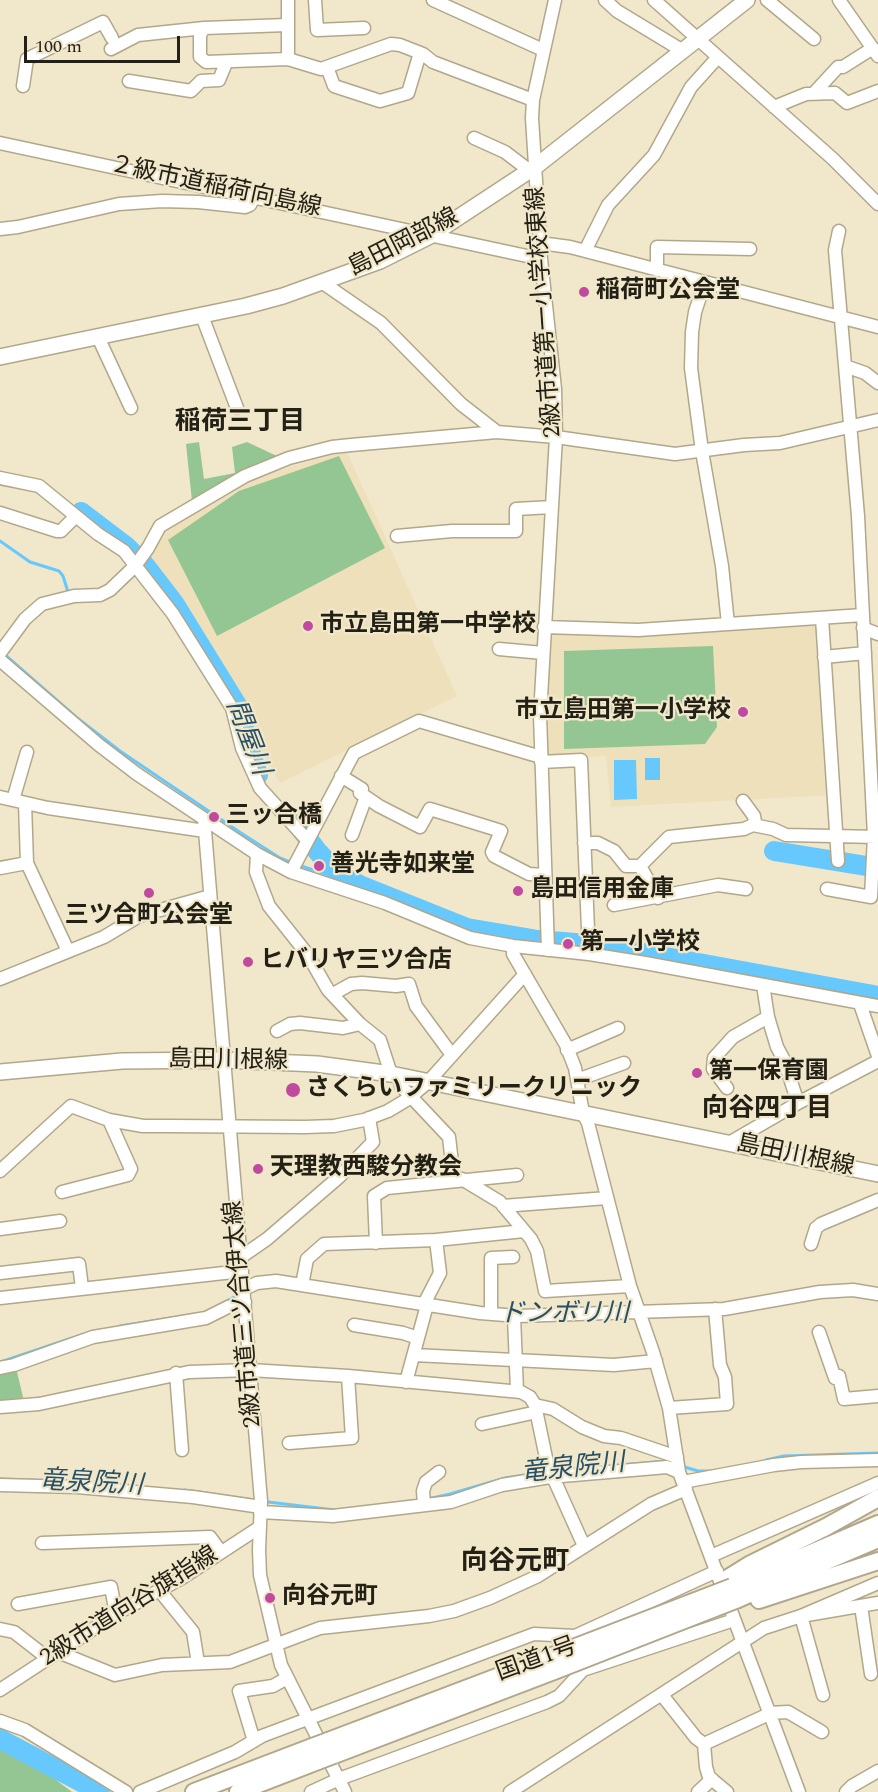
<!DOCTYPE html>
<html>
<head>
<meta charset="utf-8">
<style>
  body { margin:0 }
  #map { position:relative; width:878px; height:1792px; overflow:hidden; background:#f1e7ca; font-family:Spectral,serif }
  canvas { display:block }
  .scale { position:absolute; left:24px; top:36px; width:156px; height:27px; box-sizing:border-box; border:3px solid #232015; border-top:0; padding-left:8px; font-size:18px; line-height:21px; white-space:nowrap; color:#232015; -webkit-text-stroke:4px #f1e7ca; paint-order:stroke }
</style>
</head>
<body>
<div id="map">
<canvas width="878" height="1792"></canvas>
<div class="scale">100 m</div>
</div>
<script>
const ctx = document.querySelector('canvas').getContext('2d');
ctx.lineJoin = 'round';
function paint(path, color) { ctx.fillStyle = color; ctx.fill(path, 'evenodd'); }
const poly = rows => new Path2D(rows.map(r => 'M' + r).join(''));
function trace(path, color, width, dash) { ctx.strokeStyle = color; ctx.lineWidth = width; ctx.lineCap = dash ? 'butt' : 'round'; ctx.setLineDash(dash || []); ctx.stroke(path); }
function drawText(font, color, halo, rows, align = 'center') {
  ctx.font = font + ' Spectral,"Noto Sans JP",serif'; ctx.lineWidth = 4.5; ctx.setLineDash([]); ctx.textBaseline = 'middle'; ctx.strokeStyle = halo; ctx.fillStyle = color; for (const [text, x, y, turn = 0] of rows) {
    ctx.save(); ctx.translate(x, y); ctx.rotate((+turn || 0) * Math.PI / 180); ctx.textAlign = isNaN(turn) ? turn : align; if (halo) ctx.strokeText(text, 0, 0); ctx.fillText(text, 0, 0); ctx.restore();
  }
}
paint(poly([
  [346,450,457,696,280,783,151,556,167,530,251,479],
  [821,622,832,795,611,807,606,756,548,758,545,701,553,632]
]), '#ede0bb');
paint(poly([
  [199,442,204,479,235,473,232,447,247,442,277,456,278,460,192,501,186,444],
  [339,456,385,548,217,636,168,540,239,491],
  [713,646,717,727,705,744,564,749,564,651],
  [16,1368,24,1401,0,1404,0,1372],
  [0,1742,39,1767,72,1792,0,1792]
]), '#93c692');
paint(poly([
  [645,758,660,758,660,780,645,780],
  [614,760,636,760,637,799,614,800]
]), '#66c8fc');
trace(poly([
  [0,541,30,562,59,571,63,576,68,592],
  [4,654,76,717,120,751,241,833,280,858,292,863],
  [298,865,362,886],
  [219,1305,236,1296],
  [120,1326,203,1313],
  [0,1362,90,1332],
  [766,1460,784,1456,878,1453],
  [681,1466,698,1471,713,1471],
  [560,1470,668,1461,675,1464],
  [0,1479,34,1480],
  [185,1490,254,1500],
  [428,1499,450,1494,505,1478,532,1474],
  [268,1502,335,1510]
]), '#66c8fc', 3);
trace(poly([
  [81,512,127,547,144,564,174,603,240,710,247,742,258,775],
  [297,824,318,852,339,874,362,886,467,928,538,940,600,945,878,996],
  [774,851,878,868],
  [0,1739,100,1792]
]), '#66c8fc', 20);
const minor = poly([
  [288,0,288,59,321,69,391,44,400,45,423,54,433,62,533,100],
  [315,0,317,30,364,28],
  [433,0,543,50],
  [605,0,617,11,683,51],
  [654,0,833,159,878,204],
  [767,0,814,39],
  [839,0,878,56],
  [287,25,204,28,200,35,200,57,206,62,288,59],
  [111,49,138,35,204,28],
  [327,67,334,86,380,101,408,93,420,53],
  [129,81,191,91,201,81,219,80,226,63],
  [23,86,27,59,103,22,112,38],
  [814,93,838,67,843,67,873,48],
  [774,107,806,94,835,93,847,103,878,91],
  [474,138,505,152,530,171],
  [0,143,541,259],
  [0,229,18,227,119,204,162,201,198,202,245,207,250,205,254,197],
  [540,243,570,247,878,327],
  [585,251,608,205,654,155,691,87,718,57],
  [657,270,657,247,750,249],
  [705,282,695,312,692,332,691,368,702,451,722,566,728,624],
  [323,283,381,323,461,404,497,432],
  [202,316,237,408],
  [98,337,131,408],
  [845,366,865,373,878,383],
  [0,478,39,486,98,534,124,551,173,614,232,708,242,748,260,788,307,840],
  [0,513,57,531,61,531,76,516],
  [397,536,452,531,516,531,516,509,552,507],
  [822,618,838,861],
  [544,627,638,630,863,615],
  [863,628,878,634],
  [499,649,543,653],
  [0,653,25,619,42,604,74,596,100,595,110,590,135,566,148,548,160,526,245,476,289,458,332,447,351,445,497,432,556,437,675,454,744,445,780,443,878,420],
  [824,657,865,653],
  [0,660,99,745,137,774,257,854,291,872,385,903,470,938,513,946,589,954,645,963,878,1006],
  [541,762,581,760,589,954],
  [341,776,362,789,360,793,379,806,420,827,430,809,501,831,492,852,494,856,529,874,545,875],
  [0,797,48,808,205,831],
  [13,800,27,752],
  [25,803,27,863,68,951],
  [204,819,261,1501,259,1550,260,1575,281,1665,345,1792],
  [753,825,773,829,786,835,878,837],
  [352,835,366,797],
  [584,843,598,843,614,851,626,866,640,866,669,837,744,829,753,825,755,822,754,816,743,801],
  [257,854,256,872,269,906,308,955,328,990,360,1024,380,1040,391,1074],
  [640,866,658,898],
  [0,868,27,863],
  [291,872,354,753,419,721,541,757],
  [827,889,871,897,874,836,858,516,835,250,839,231],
  [614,905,718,885,746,889],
  [513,946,513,954,566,1045,575,1068,583,1113,588,1123,630,1286,653,1352,669,1408,679,1472,799,1792],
  [548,950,540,715,556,437,555,389,541,259,532,118,533,100,555,0],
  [0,979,104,937,139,916,210,896],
  [333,994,351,984,362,983,396,986,409,984,416,1006,452,1055],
  [860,1004,878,1056],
  [768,1017,777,1047,784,1060,798,1103],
  [277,1031,290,1024,300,1023,343,1028,360,1024],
  [567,1050,618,1028],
  [399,1076,401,1086,449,1137,454,1180],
  [577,1080,624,1063],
  [727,1088,713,1069,714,1058,733,1037,768,1017,763,985],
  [729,1143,798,1103,878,1061],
  [0,1171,71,1106,109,1120,143,1126,171,1126,305,1127,334,1126,364,1120,388,1111,408,1099,428,1082,525,974],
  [462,1179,500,1202,531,1239,537,1251,545,1291,630,1286],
  [62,1192,128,1175,131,1169,109,1120],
  [503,1206,607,1198],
  [0,1229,60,1221],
  [376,1243,374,1196,387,1188,517,1175],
  [811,1244,816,1228,821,1224,878,1200],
  [241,1257,267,1239,339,1177,373,1142,369,1118],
  [0,1273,79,1264,82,1288],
  [302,1285,307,1259,324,1244,436,1240,524,1231],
  [244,1289,257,1283,276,1281,480,1313,518,1316,724,1309,820,1292,853,1290,878,1294],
  [0,1298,242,1271],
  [424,1304,440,1273,436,1240],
  [491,1313,491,1258,513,1257],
  [514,1316,517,1391],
  [354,1325,403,1333,418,1338],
  [819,1332,835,1378],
  [414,1355,614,1365,656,1361],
  [0,1368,14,1365,93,1337,206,1318,228,1307,245,1302],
  [176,1373,182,1450],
  [839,1376,844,1399,878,1396],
  [406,1382,427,1305],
  [535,1405,553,1409,582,1427,604,1436,621,1438,677,1457],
  [0,1407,39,1404,189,1372,250,1370,348,1376,521,1392,530,1397,535,1405,550,1477],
  [669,1408,727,1404,725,1377,720,1365,715,1309],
  [482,1424,537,1412],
  [289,1443,352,1438,348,1376],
  [553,1477,584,1546],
  [683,1482,774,1465,801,1462,878,1460],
  [0,1485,77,1487,193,1497,261,1507],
  [424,1505,423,1491,426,1482,439,1472],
  [260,1512,333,1516,451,1502,502,1485,550,1477,667,1467,679,1472],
  [42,1543,210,1537,221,1552],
  [711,1556,878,1483],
  [159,1590,193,1632,198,1663],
  [18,1604,111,1587,116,1614],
  [861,1606,871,1674],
  [0,1629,14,1632,41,1653,50,1657],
  [58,1652,115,1675,162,1665,230,1662,320,1628,429,1616,454,1611,490,1598,538,1576,651,1504,686,1489],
  [0,1690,116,1614,182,1578,260,1527],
  [662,1695,696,1738,704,1744,706,1767,709,1777,727,1792],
  [823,1695,801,1616,878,1603],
  [769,1713,788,1712,822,1732],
  [0,1721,25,1730,126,1792],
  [254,1741,239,1691,273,1686,287,1678],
  [704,1744,769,1714],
  [140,1792,235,1752,262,1736,534,1634,575,1636,717,1571],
  [311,1792,339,1779,547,1702,559,1696,583,1670,734,1620],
  [510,1792,764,1628,801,1616,878,1583],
  [698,1792,712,1779],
  [846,1792,852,1786,878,1771]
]);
const major = poly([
  [0,357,246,306,283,296,380,261,430,236,535,167,747,0],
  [0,1072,122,1061,224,1060,317,1064,391,1074,878,1174]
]);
const highway = poly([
  [728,1578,749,1565,826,1527,878,1498],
  [732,1587,878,1524],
  [738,1599,878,1539],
  [759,1600,878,1561],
  [328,1741,547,1658],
  [334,1755,554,1671],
  [194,1792,312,1747],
  [238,1792,318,1761]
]);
trace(minor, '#b1a78b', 15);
trace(major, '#b1a78b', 18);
trace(highway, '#b1a78b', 20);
trace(minor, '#fff', 12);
trace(major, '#fff', 15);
trace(highway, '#fff', 16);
const highwayBridge = poly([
  [547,1658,732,1587],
  [554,1671,738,1599],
  [312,1747,328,1741],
  [318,1761,334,1755]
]);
trace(highwayBridge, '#b1a78b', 20, []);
trace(highwayBridge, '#fff', 16);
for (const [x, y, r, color] of [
  [584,292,6,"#c1499e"],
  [308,626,6,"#c1499e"],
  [743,712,6,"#c1499e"],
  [214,817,6,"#c1499e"],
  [319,866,6,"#c1499e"],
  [518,891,6,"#c1499e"],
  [149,893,6,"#c1499e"],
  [568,944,6,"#c1499e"],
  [248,962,6,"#c1499e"],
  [697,1073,6,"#c1499e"],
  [293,1090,8,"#c1499e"],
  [258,1169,6,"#c1499e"],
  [270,1598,6,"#c1499e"]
]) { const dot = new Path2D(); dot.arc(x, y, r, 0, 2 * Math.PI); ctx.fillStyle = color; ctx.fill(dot); trace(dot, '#f1e7ca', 2); }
drawText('24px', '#232015', '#f1e7ca', [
  ["２級市道稲荷向島線",215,188,12],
  ["島田岡部線",404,244,-27],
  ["2級市道第一小学校東線",546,312,-94],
  ["島田川根線",228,1062,1],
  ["島田川根線",795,1157,12],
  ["2級市道三ツ合伊太線",245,1314,-95],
  ["2級市道向谷旗指線",130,1608,-32],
  ["国道1号",537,1661,-20]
]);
drawText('bold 24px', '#232015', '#f1e7ca', [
  ["稲荷町公会堂",596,292],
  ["市立島田第一中学校",320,626],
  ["市立島田第一小学校",731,712,"right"],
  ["三ッ合橋",226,817],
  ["善光寺如来堂",331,866],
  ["島田信用金庫",530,891],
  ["三ツ合町公会堂",149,917,"center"],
  ["第一小学校",580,944],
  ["ヒバリヤ三ツ合店",260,962],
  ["第一保育園",709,1073],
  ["さくらいファミリークリニック",306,1090],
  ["天理教西駿分教会",270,1169],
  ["向谷元町",282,1598]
], 'left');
drawText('bold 26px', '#232015', '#f1e7ca', [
  ["稲荷三丁目",240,424],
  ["向谷四丁目",767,1111]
]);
drawText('italic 26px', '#275066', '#f1e7ca', [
  ["問屋川",246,738,69],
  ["ドンボリ川",564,1316],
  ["竜泉院川",573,1470,-6],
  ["竜泉院川",91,1485,3]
]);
drawText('bold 27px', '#232015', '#f1e7ca', [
  ["向谷元町",515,1564]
]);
</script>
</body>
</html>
